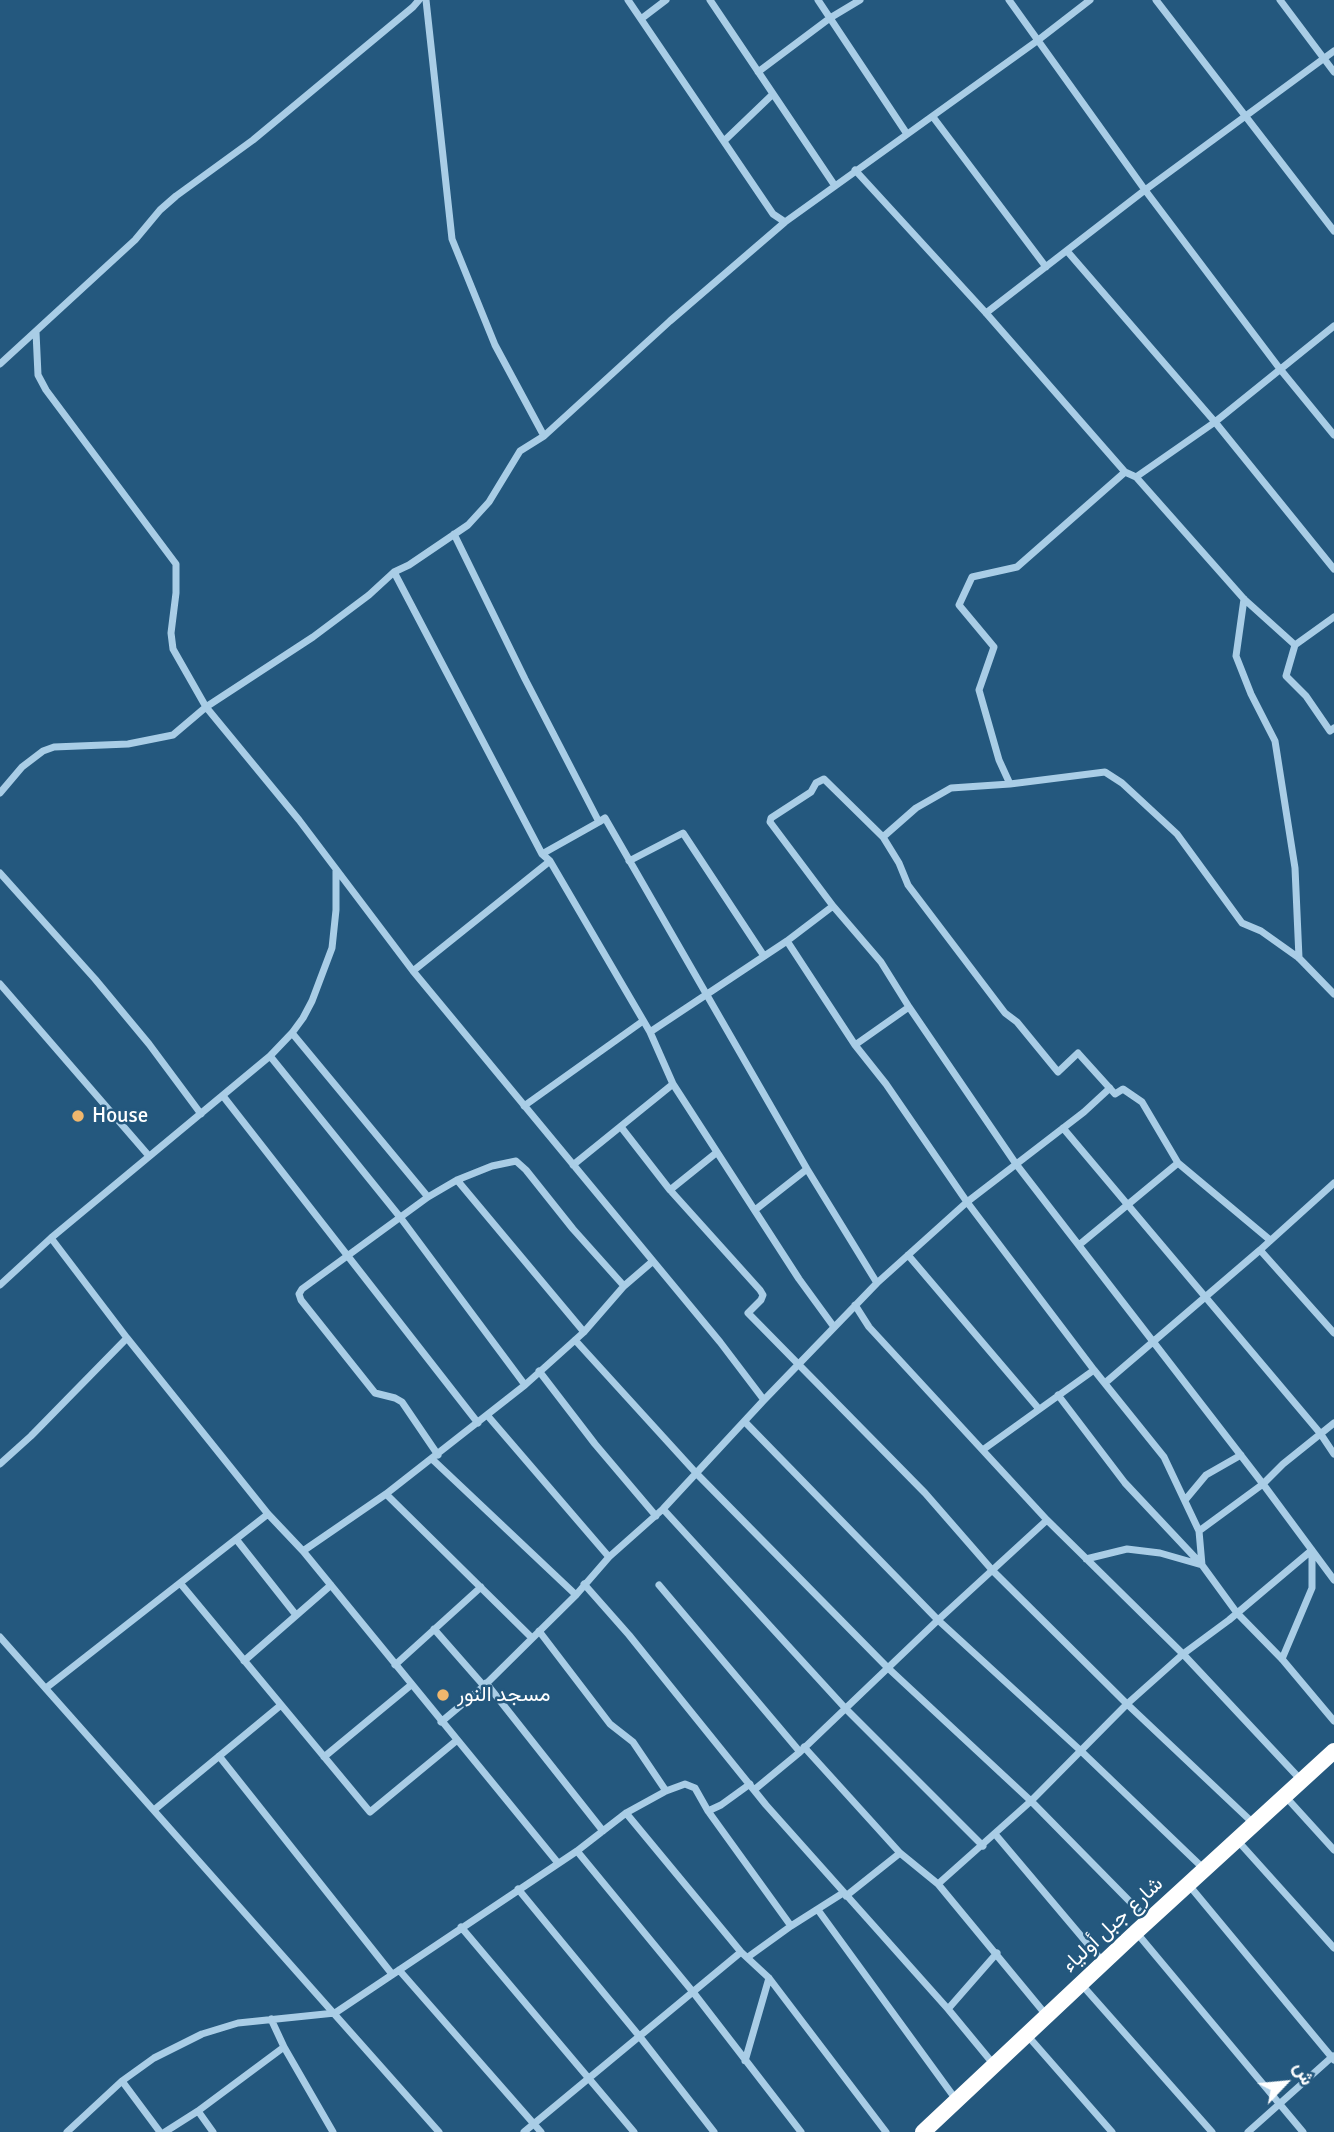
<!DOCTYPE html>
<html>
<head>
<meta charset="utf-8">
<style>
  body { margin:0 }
  #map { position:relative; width:1334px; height:2132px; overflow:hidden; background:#24587e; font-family:Signika,Vazirmatn,sans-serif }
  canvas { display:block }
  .north { position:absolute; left:1250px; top:2048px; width:70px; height:70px; -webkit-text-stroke:5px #24587e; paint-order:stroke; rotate:64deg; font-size:19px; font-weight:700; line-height:28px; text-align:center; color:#fff }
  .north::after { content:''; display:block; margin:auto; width:24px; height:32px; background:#fff; clip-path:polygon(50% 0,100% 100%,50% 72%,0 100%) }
</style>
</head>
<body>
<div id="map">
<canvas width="1334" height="2132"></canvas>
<div class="north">ش</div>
</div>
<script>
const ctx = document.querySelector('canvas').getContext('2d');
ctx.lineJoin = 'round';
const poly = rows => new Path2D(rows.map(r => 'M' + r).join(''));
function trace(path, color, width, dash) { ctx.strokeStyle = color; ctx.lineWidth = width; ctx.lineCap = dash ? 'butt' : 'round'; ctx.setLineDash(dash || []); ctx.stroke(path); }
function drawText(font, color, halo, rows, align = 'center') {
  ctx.font = font + ' Signika,Vazirmatn,sans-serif'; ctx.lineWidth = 5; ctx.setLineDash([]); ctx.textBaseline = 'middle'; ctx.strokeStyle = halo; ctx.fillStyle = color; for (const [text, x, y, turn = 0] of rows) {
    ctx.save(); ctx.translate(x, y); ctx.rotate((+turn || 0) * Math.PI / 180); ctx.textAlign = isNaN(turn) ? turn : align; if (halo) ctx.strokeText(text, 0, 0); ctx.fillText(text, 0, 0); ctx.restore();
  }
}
trace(poly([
  [426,0,452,239,495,345,544,436],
  [628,0,773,214,785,222],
  [710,0,835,186],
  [818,0,907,134],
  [1009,0,1145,190,1280,369,1334,435],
  [1156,0,1334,231],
  [1280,0,1334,72],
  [641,19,666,0],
  [758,72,830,18,860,0],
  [933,117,1046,267],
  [724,141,773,94],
  [855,170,986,313,1125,472,1136,477,1244,599,1295,645],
  [1067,251,1215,422,1334,569],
  [986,313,1145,190,1334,51],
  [36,332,38,375,46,390,176,564,176,593,171,633,173,649,206,707,299,820,413,971,720,1342,764,1400],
  [0,364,135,240,160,210,176,196,253,140,413,7,419,0],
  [1125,472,1017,567,972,577,959,605,994,647,979,690,999,760,1010,784,1105,772,1122,783,1177,834,1242,923,1261,931,1299,958,1334,994],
  [1136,477,1215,422,1334,326],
  [454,534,525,679,599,822,605,818,807,1169,877,1283],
  [394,572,542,854,550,861,650,1032,673,1084,799,1279,834,1327],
  [1244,599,1236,656,1251,694,1275,741,1295,868,1299,958],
  [1334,617,1295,645,1286,676,1306,696,1330,731,1334,728],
  [0,793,22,767,43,751,54,747,128,744,173,735,206,707,313,637,369,595,394,572,409,565,468,525,489,502,520,451,544,436,670,321,785,222,1037,41,1090,0],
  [883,837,899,863,908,885,1005,1013,1017,1022,1058,1072,1078,1053,1115,1094,1123,1089,1142,1102,1178,1163],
  [542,854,599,822],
  [629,861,683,833,764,956],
  [0,873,95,979,149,1044,201,1114],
  [833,906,770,822,771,818,811,792,816,783,824,779,883,837,916,808,951,788,1010,784],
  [787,941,855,1045,886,1084,967,1202,1094,1370,1164,1457,1199,1531,1202,1565,1237,1613,1282,1659,1334,1721],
  [413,971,550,861],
  [0,984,149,1156],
  [650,1032,787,941,833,906,881,962,909,1007,1016,1164,1263,1484,1334,1580],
  [292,1033,428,1197],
  [855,1045,909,1007],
  [270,1056,400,1217,525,1385],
  [223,1096,478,1423],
  [524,1106,643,1021],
  [621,1127,670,1190,760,1290,763,1295,761,1300,748,1313,925,1493,993,1571,1127,1704,1253,1823],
  [1063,1128,1320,1433,1334,1454],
  [573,1165,673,1084],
  [457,1180,584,1332],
  [670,1190,716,1153],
  [755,1210,807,1169],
  [51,1238,127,1338,268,1514,303,1551,558,1863],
  [1079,1245,1178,1163,1270,1240],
  [1260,1250,1334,1333],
  [908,1255,1039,1409],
  [0,1285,51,1238,270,1056,292,1033,303,1018,312,1001,332,948,336,910,336,871],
  [855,1305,869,1327,1047,1520,1183,1654,1301,1780],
  [575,1340,697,1474,888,1668,1031,1801,1148,1920],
  [539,1371,595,1444,656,1516],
  [1105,1383,1260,1250,1334,1183],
  [1058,1395,1125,1483,1202,1565],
  [487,1415,609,1557],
  [745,1422,938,1620,1081,1751,1204,1869],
  [984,1449,1094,1370],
  [438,1455,402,1402,395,1398,375,1393,301,1300,299,1294,302,1289,428,1197,457,1180,492,1166,516,1161,526,1170,573,1229,624,1286],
  [432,1459,576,1595],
  [0,1464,31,1436,127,1338],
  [386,1494,532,1638],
  [1186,1499,1206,1475,1241,1455],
  [663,1509,846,1709,983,1846],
  [1199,1531,1263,1484,1283,1464,1334,1423],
  [236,1539,296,1615],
  [303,1551,386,1494,525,1385,584,1332,624,1286,653,1261],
  [1086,1559,1127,1549,1160,1553,1202,1565],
  [180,1583,370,1812,456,1741],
  [584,1584,629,1635,766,1805,948,2009,995,2066],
  [659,1585,800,1752],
  [434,1629,484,1686],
  [539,1631,610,1724,633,1742,666,1791],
  [0,1637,439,2132],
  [1282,1659,1312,1588,1312,1551],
  [244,1661,331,1585],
  [395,1665,481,1587],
  [486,1683,603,1831],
  [46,1688,268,1514],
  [441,1722,484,1686,576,1595,609,1557,663,1509,764,1400,877,1283,967,1202,1084,1112,1110,1088],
  [804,1747,900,1853,938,1884,1047,2016],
  [219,1756,392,1974],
  [324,1757,411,1685],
  [754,1790,800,1752,938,1620,1047,1520],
  [1285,1796,1334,1850],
  [154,1810,281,1705],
  [708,1811,721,1805,750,1784],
  [626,1813,741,1952,769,1978,886,2132],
  [995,1834,1103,1962],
  [1237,1840,1334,1948],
  [577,1851,693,1992,801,2132],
  [938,1884,1031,1801,1127,1704,1183,1654,1229,1620,1312,1550],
  [1188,1884,1334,2060],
  [518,1889,640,2037,714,2132],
  [846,1896,900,1853],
  [818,1910,957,2101],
  [461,1927,634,2132],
  [1136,1932,1303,2132],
  [748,1957,791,1926,843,1893],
  [399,1970,541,2132],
  [1082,1985,1212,2132],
  [948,2009,997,1953],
  [271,2019,284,2047,333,2132],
  [1027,2035,1112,2132],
  [745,2061,769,1978],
  [122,2081,160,2132],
  [198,2111,213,2132],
  [67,2132,122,2081,154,2058,202,2034,238,2023,335,2013,577,1851,626,1813,666,1791,685,1784,695,1788,708,1811,791,1926],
  [165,2132,198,2111,284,2047],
  [524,2132,741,1952],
  [1248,2132,1333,2056]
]), '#a9cde6', 7);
trace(poly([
  [923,2132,1136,1932,1334,1751]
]), '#fff', 16);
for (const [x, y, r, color] of [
  [78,1116,7,"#f0b76d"],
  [443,1695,7,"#f0b76d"]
]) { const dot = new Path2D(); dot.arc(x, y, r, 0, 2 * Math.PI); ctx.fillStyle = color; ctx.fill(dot); trace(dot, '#24587e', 2.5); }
drawText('21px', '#fff', '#24587e', [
  ["House",92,1116],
  ["مسجد النور",457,1695]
], 'left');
drawText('21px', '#fff', '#24587e', [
  ["شارع جبل أولياء",1113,1925,-43]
]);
</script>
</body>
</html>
